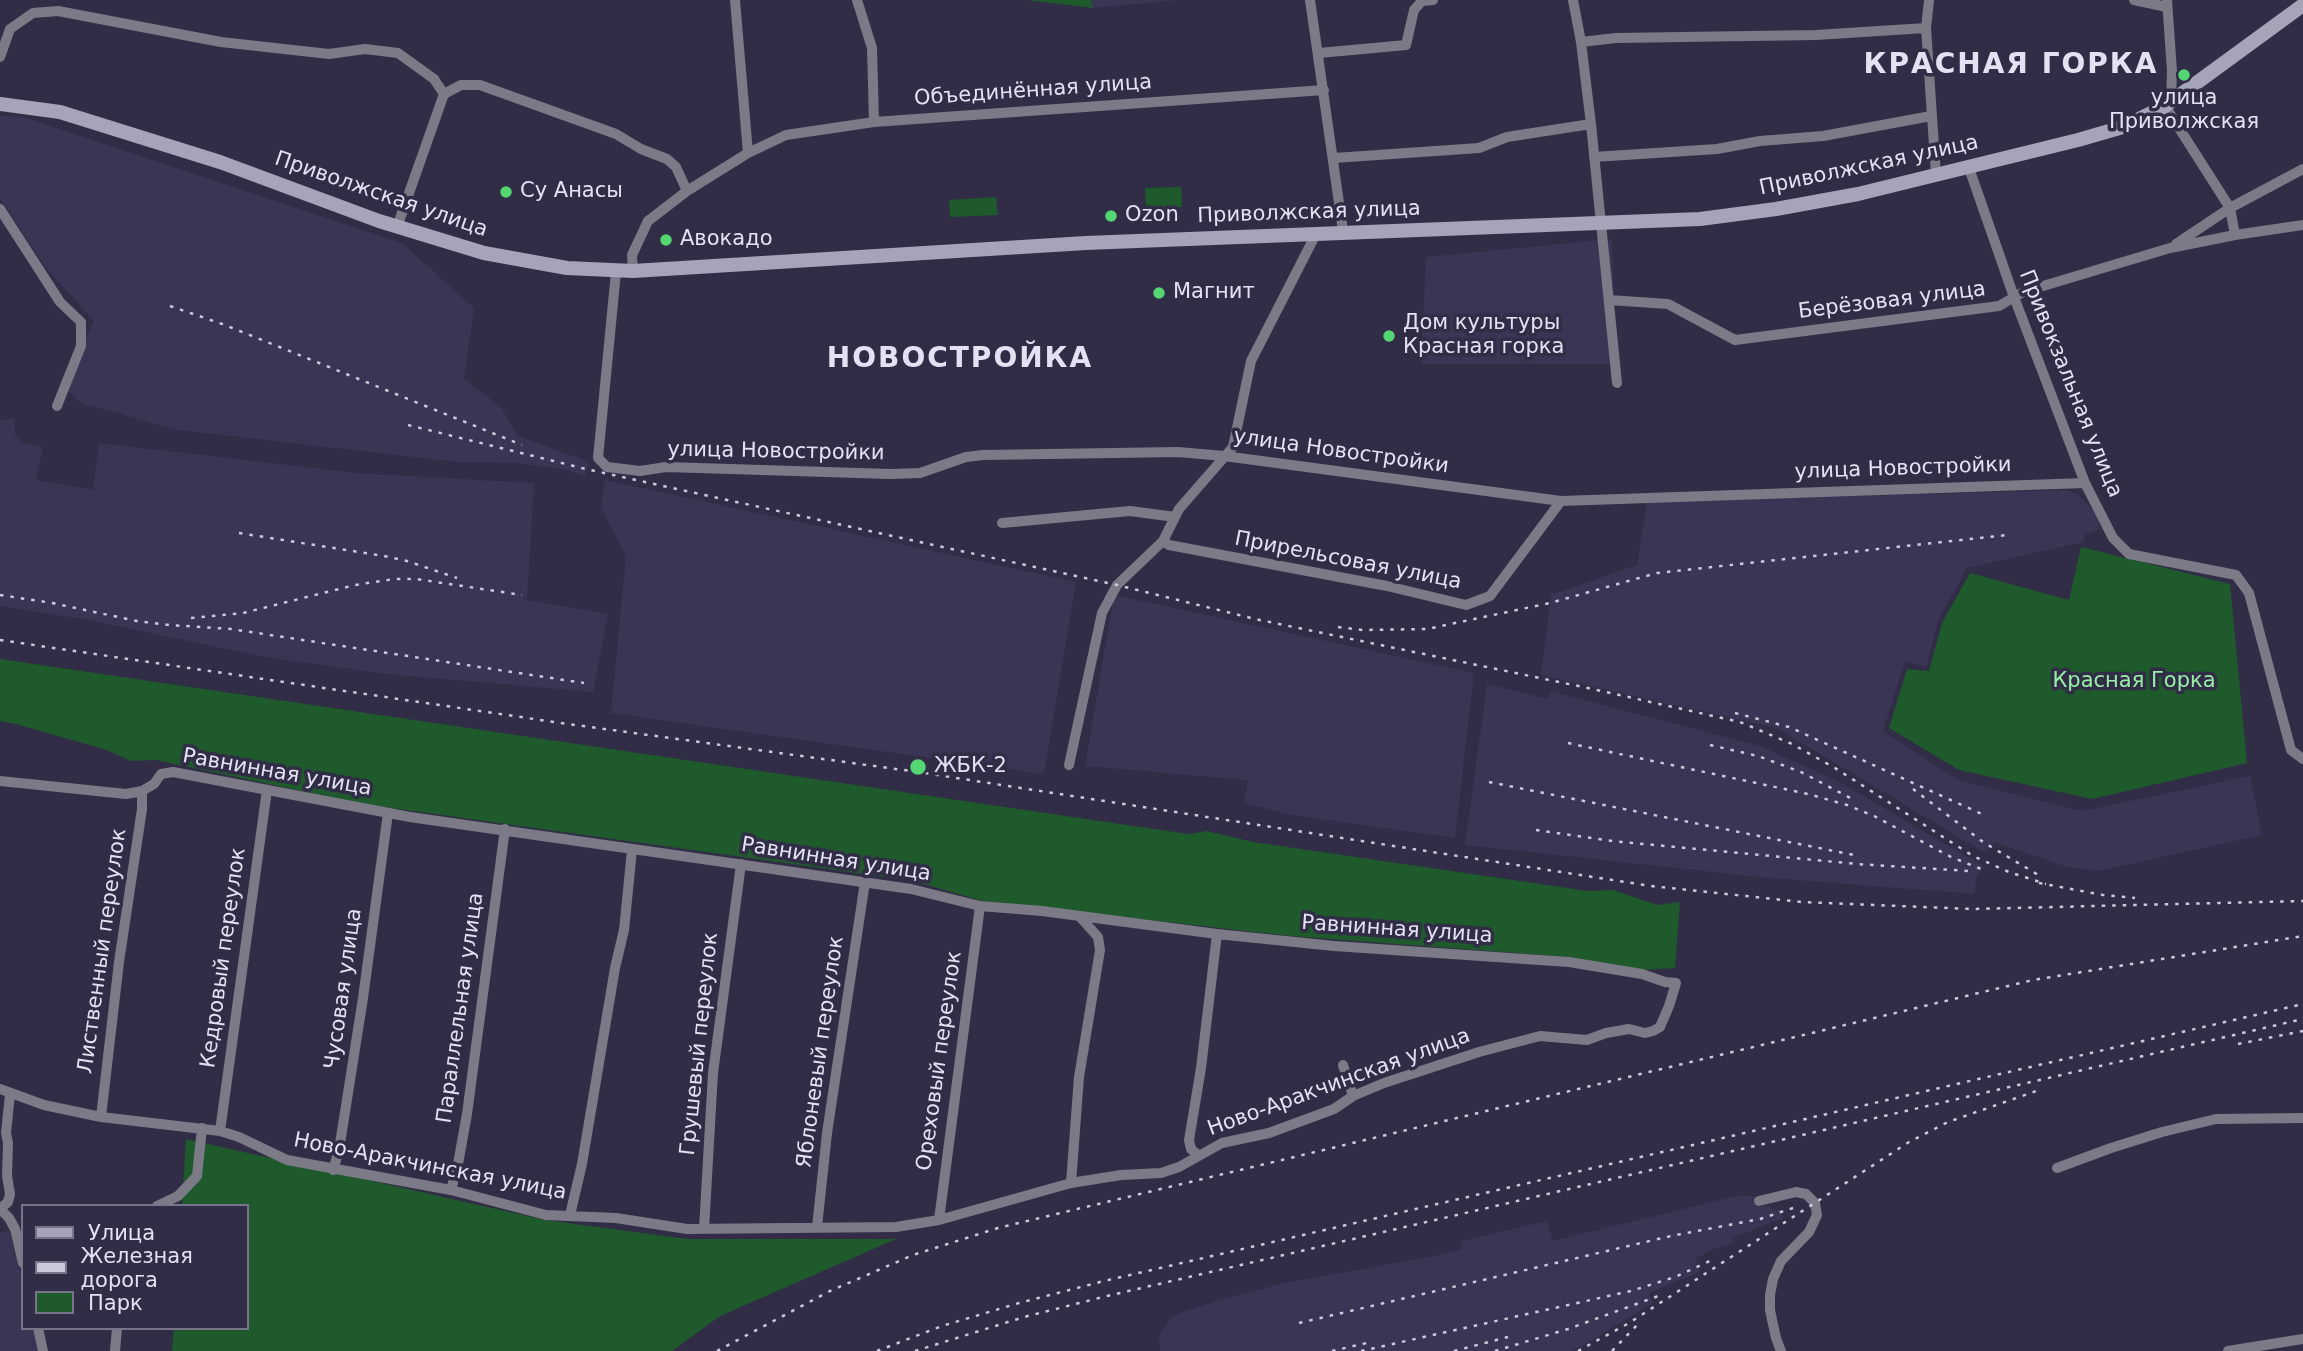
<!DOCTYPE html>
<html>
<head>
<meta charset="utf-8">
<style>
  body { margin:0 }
  #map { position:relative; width:2303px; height:1351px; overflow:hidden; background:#312d46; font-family:"DejaVu Sans",sans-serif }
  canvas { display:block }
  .legend { position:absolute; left:21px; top:1204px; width:228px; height:126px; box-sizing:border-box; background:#312d46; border:2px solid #78758b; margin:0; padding:9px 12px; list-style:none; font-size:21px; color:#e3e2f2 }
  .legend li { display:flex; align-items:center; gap:14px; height:35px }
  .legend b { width:35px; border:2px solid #78758b }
</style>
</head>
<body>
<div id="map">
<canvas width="2303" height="1351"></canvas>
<ul class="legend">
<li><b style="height:9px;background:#a6a4b8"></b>Улица</li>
<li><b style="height:9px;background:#cbc9db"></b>Железная дорога</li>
<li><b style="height:19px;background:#1e5a2c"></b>Парк</li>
</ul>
</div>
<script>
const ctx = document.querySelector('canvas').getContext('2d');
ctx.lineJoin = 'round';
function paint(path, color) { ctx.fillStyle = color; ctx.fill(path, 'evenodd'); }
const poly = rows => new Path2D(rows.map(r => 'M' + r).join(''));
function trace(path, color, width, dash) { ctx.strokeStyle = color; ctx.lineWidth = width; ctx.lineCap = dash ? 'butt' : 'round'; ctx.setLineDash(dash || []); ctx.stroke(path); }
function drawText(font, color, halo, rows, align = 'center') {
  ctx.font = font + ' "DejaVu Sans",sans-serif'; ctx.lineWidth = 7; ctx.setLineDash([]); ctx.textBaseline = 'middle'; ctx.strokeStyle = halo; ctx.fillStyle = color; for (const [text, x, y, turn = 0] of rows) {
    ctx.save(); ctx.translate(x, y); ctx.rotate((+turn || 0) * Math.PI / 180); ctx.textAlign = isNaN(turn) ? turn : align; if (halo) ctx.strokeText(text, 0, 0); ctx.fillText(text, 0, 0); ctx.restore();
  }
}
paint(poly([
  [1091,0,1179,0,1093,8],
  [0,116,23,117,402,243,474,308,464,379,501,407,518,436,589,462,585,476,567,470,519,463,458,462,178,430,81,403,65,388,94,321,45,267,0,198],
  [1612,239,1616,364,1421,364,1426,257],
  [14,418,15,435,22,442,43,447,36,480,93,490,99,443,357,473,534,483,527,600,608,614,593,692,387,674,265,657,89,620,0,606,0,420],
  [605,480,1076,582,1044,774,611,713,626,556,601,508],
  [2066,490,2077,494,2094,511,2101,529,2084,534,2084,542,1967,568,1938,621,1926,667,1905,661,1883,731,1958,780,2082,811,2250,776,2262,835,2099,871,2067,867,1994,842,1985,853,1777,728,1541,675,1551,595,1637,565,1647,502],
  [1114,595,1474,673,1455,838,1292,815,1244,803,1248,780,1085,766],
  [1487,684,1548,699,1550,691,1760,746,1838,781,1983,866,1976,878,1975,894,1759,877,1465,845],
  [1740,1195,1757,1197,1761,1207,1769,1206,1775,1210,1780,1209,1783,1218,1732,1238,1734,1243,1713,1249,1695,1259,1699,1272,1649,1293,1652,1303,1586,1344,1571,1351,1161,1351,1158,1337,1171,1318,1179,1313,1217,1301,1284,1283,1430,1257,1461,1249,1462,1241,1547,1221,1553,1241],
  [9,1231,23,1281,23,1328,33,1328,38,1351,0,1351,0,1232]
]), '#3a3554');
paint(poly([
  [1027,0,1091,0,1093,8],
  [1181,187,1182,207,1146,209,1145,188],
  [996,197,998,215,950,217,949,200],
  [2081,547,2230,584,2247,763,2092,799,1959,770,1889,728,1907,669,1929,671,1942,623,1970,573,2069,600],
  [0,659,1188,834,1207,831,1253,842,1588,891,1613,890,1657,905,1680,902,1675,968,1641,970,1570,957,1290,936,982,901,914,881,363,804,156,760,131,761,107,750,16,724,0,721],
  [186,1139,545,1220,687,1239,896,1239,720,1316,672,1351,172,1351,174,1328,247,1328,247,1206,182,1206]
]), '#1e5a2c');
trace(poly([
  [735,0,748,153,786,135,874,122,1324,90],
  [857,0,872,48,874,122],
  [1310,0,1343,231],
  [1573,0,1581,42,1591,124,1617,383],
  [1929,0,1926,28,1936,175],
  [2134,0,2167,7],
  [2167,0,2172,71,2171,101],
  [1581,42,1616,38,1816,35,1926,28],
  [1319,53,1406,45,1414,10,1422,1,1433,0],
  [0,57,10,29,33,13,58,11,221,42,329,54,365,49,398,53,434,79,444,94,461,85,480,85,616,134,641,149,667,159,676,167,687,191],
  [2165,106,2230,208,2235,235],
  [1594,157,1717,149,1760,141,1823,136,1931,116],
  [1334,158,1479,148,1507,137,1591,124],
  [1969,168,2014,297,2085,483,2113,538,2129,554,2236,575,2249,593,2291,750,2303,759],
  [0,209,60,302,81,322,81,346,57,406],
  [397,227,444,94],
  [2176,244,2230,208,2303,169],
  [633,271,632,255,648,221,687,191,748,153],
  [616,272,598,458,607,467,640,471,666,467,890,474,920,473,966,457,983,455,1178,452,1224,456,1561,501,2085,483],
  [1609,300,1668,304,1735,340,1999,306,2023,292,2170,248,2235,235,2303,225],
  [1002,523,1130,511,1175,517],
  [1163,541,1169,545,1387,586,1466,605,1490,596,1561,501],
  [1069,765,1102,613,1117,585,1163,541,1179,509,1233,447,1251,361,1317,232],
  [0,781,126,794,142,791,154,784,161,774,173,772,410,817,911,889,980,906,1042,911,1217,934,1334,946,1569,962,1642,974,1665,982,1676,983,1669,1006,1660,1027,1653,1031,1645,1033,1629,1029,1606,1033,1587,1040,1540,1036,1479,1052,1384,1083,1353,1096,1334,1109,1269,1133,1222,1143,1179,1167,1161,1173,1121,1175,1071,1183,939,1220,896,1227,687,1229,616,1218,546,1215,451,1190,287,1160,239,1137,220,1131,101,1117,44,1105,0,1089],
  [1343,1065,1353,1096],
  [101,1117,119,962,142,809,142,791],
  [220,1131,267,790],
  [1198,1155,1191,1149,1189,1140,1201,1068,1217,934],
  [2057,1168,2111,1148,2162,1132,2216,1119,2303,1118],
  [333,1170,339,1150,363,998,388,813],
  [1071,1183,1079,1077,1100,950,1098,937,1081,918],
  [451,1190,458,1164,467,1114,505,829],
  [1759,1201,1796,1192,1806,1194,1815,1203,1817,1215,1809,1232,1781,1261,1773,1279,1770,1295,1770,1310,1776,1338,1781,1351],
  [157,1206,178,1196,197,1176,202,1128],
  [0,1209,8,1202,10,1194,7,1176,8,1143,6,1133,10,1094],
  [0,1209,9,1218,15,1229,23,1263],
  [570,1215,582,1164,615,968,624,930,632,850],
  [939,1220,980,906],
  [817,1227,827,1133,865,882],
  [704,1229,713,1073,741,864],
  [38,1328,43,1351],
  [115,1351,117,1328],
  [2228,1351,2303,1339]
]), '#7c7a87', 10);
trace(poly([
  [0,104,60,112,220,162,379,221,484,253,567,268,633,271,1086,243,1700,219,1776,209,1858,194,2078,140,2123,127,2165,106,2303,5]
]), '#a6a4b8', 14);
trace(poly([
  [170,306,225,325,522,445],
  [408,425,590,470,1117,585,1255,619,1588,688,1740,722,1792,744,1835,768,1973,856,2009,872,2046,884],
  [239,533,384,556,407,561,457,578],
  [0,595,59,604],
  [52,603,137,621,169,625,231,629,584,683],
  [191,618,243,613,355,585,394,579,416,579,522,595],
  [1338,627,1362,630,1427,629,1550,603,1657,573,2007,535],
  [0,640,561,723,918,772,1651,886,1802,902,1972,909,2303,901],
  [1735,713,1789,727,1984,815],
  [1568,743,1808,794,1847,805,1874,816,1951,857,1981,869],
  [1710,745,1758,756,1801,772,1856,801],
  [1489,782,1854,855],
  [1913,789,1983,842,2040,876],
  [1536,830,1612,841,1857,864,1969,871],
  [2039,883,2103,895,2135,898],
  [2238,1044,2303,1031],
  [1299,1323,1671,1236,1760,1219,1796,1207],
  [717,1351,830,1291,913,1255,998,1228,2033,980,2303,936],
  [877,1351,942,1326,1019,1303,1104,1281,2303,1004],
  [915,1351,1024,1317,1107,1296,2303,1019],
  [1332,1351,1371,1342],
  [1361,1351,1631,1291,1675,1277,1712,1260],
  [1454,1351,1508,1337],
  [1495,1351,1568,1329,1661,1295],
  [1578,1351,1629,1323,1909,1142,1948,1122,2042,1089],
  [1612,1351,1637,1325]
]), '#cbc9db', 2.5, [3.5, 7]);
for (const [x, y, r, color] of [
  [2184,75,7,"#54d672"],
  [506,192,7,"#54d672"],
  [1111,216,7,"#54d672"],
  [666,240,7,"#54d672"],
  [1159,293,7,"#54d672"],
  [1389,336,7,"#54d672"],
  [918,767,9,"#54d672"]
]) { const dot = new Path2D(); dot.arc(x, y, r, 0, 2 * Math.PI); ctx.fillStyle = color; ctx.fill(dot); trace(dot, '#312d46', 2.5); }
drawText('21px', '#e3e2f2', '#312d46', [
  ["Объединённая улица",1033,91,-4],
  ["Приволжская улица",1869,166,-12],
  ["Приволжская улица",381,195,19],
  ["Приволжская улица",1309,213,-2],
  ["Берёзовая улица",1892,301,-7],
  ["Привокзальная улица",2070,384,68],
  ["улица Новостройки",776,452,1],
  ["улица Новостройки",1341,452,8],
  ["улица Новостройки",1903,469,-2],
  ["Прирельсовая улица",1348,561,11],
  ["Равнинная улица",277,773,10],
  ["Равнинная улица",836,860,9],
  ["Равнинная улица",1397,930,4],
  ["Лиственный переулок",103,951,-82],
  ["Кедровый переулок",224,958,-82],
  ["Чусовая улица",344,989,-82],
  ["Параллельная улица",461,1008,-82],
  ["Грушевый переулок",700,1044,-84],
  ["Яблоневый переулок",821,1052,-82],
  ["Ореховый переулок",940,1061,-82],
  ["Ново-Аракчинская улица",1339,1083,-20],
  ["Ново-Аракчинская улица",430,1167,11]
]);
drawText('21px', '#e3e2f2', '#312d46', [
  ["улица",2184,99,"center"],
  ["Приволжская",2184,123,"center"],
  ["Су Анасы",520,192],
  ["Ozon",1125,216],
  ["Авокадо",680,240],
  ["Магнит",1173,293],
  ["Дом культуры",1403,324],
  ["Красная горка",1403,348],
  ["ЖБК-2",934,767]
], 'left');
drawText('21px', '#97efa5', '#312d46', [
  ["Красная Горка",2134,682]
]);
ctx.letterSpacing = '2px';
drawText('bold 28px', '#e3e2f2', '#312d46', [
  ["КРАСНАЯ ГОРКА",2011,66],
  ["НОВОСТРОЙКА",960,360]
]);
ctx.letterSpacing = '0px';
</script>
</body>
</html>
